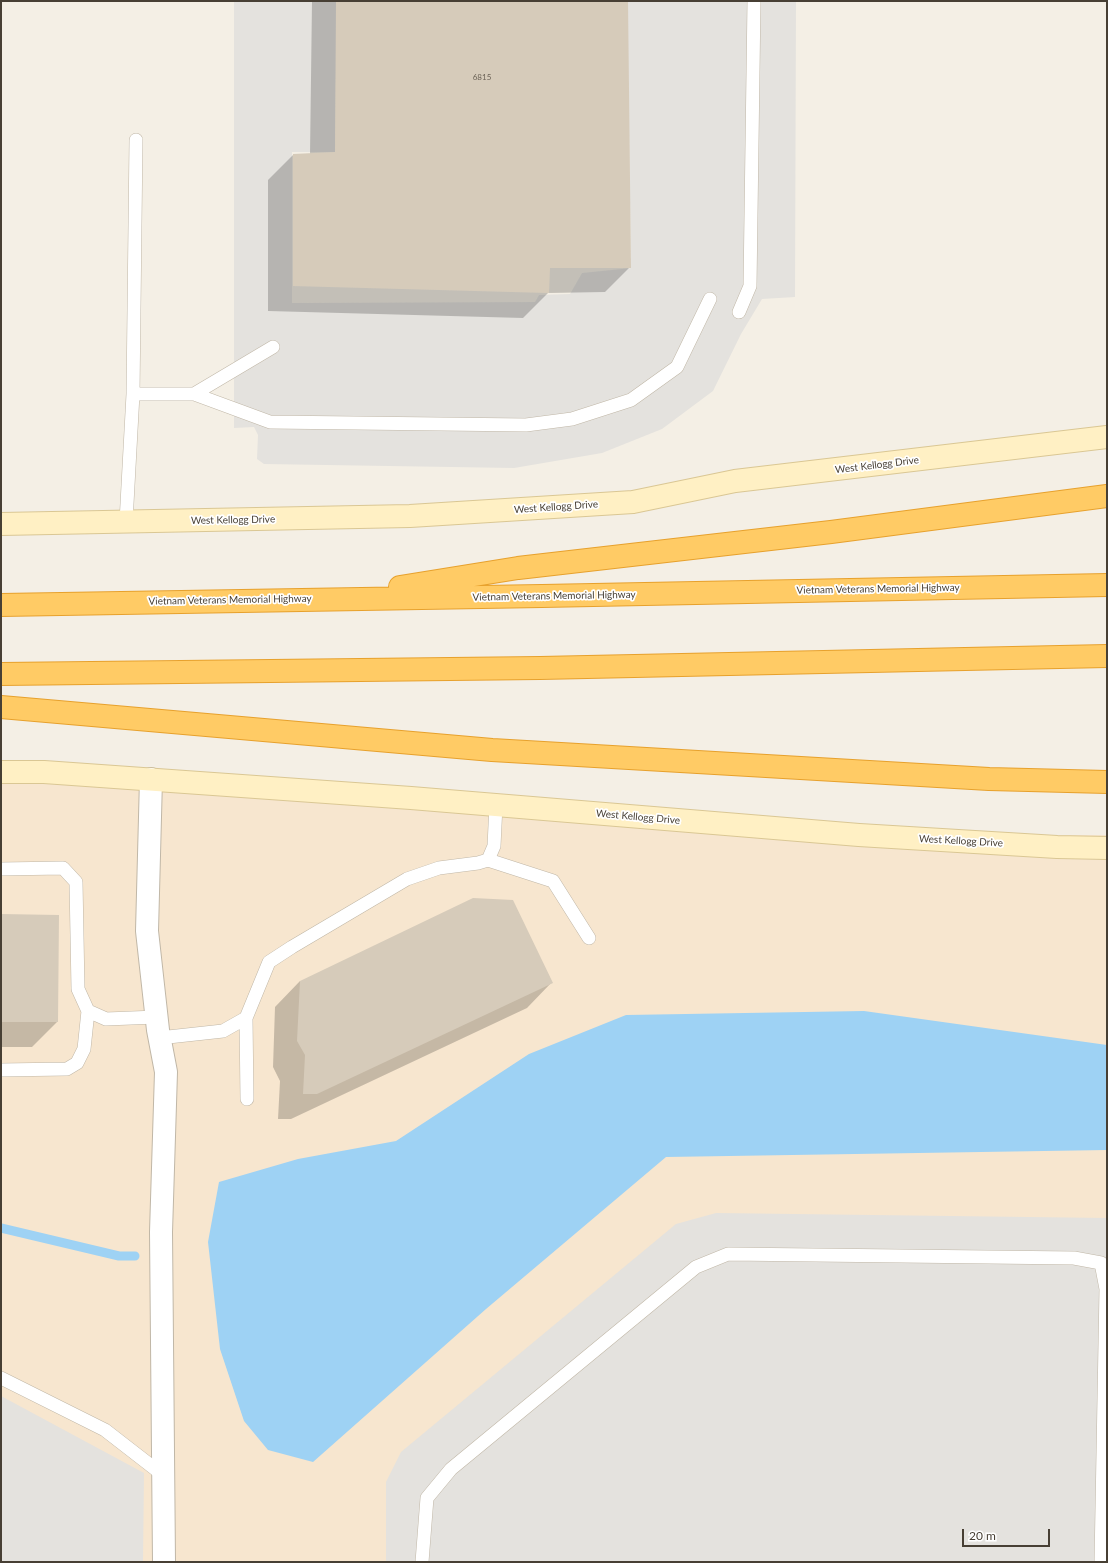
<!DOCTYPE html>
<html>
<head>
<meta charset="utf-8">
<style>
  body { margin:0 }
  #map { position:relative; width:1108px; height:1563px; overflow:hidden; background:#f4efe5; font-family:Lato,sans-serif }
  canvas { display:block }
  .frame { position:absolute; inset:0; border:2px solid #473f34; pointer-events:none }
  .scale { position:absolute; left:962px; top:1529px; width:88px; height:18px; box-sizing:border-box; border:2px solid #473f34; border-top:0; padding-left:5px; font-size:12px; line-height:14px; white-space:nowrap; color:#473f34; -webkit-text-stroke:3px #fff; paint-order:stroke }
</style>
</head>
<body>
<div id="map">
<canvas width="1108" height="1563"></canvas>
<div class="frame"></div>
<div class="scale">20 m</div>
</div>
<script>
const ctx = document.querySelector('canvas').getContext('2d');
ctx.lineJoin = 'round';
function paint(path, color) { ctx.fillStyle = color; ctx.fill(path, 'evenodd'); }
const poly = rows => new Path2D(rows.map(r => 'M' + r).join(''));
function trace(path, color, width, dash) { ctx.strokeStyle = color; ctx.lineWidth = width; ctx.lineCap = dash ? 'butt' : 'round'; ctx.setLineDash(dash || []); ctx.stroke(path); }
function drawText(font, color, halo, rows, align = 'center') {
  ctx.font = font + ' Lato,sans-serif'; ctx.lineWidth = 3.5; ctx.setLineDash([]); ctx.textBaseline = 'middle'; ctx.strokeStyle = halo; ctx.fillStyle = color; for (const [text, x, y, turn = 0] of rows) {
    ctx.save(); ctx.translate(x, y); ctx.rotate((+turn || 0) * Math.PI / 180); ctx.textAlign = isNaN(turn) ? turn : align; if (halo) ctx.strokeText(text, 0, 0); ctx.fillText(text, 0, 0); ctx.restore();
  }
}
paint(poly([
  [1,772,859,835,1107,835,1107,1562,1,1562]
]), '#f7e6cf');
paint(poly([
  [234,1,337,1,335,152,292,152,292,303,535,302,539,295,570,294,582,273,631,268,627,1,796,1,795,297,762,299,741,334,713,391,662,429,602,453,514,468,264,464,257,459,258,435,254,427,234,428],
  [716,1213,1107,1218,1107,1562,386,1562,386,1482,401,1452,676,1224],
  [1,1396,144,1473,143,1562,1,1562]
]), '#e4e2de');
paint(poly([
  [864,1011,1107,1045,1107,1150,666,1157,486,1309,313,1462,268,1450,244,1421,220,1349,208,1242,219,1182,298,1159,396,1141,529,1054,626,1015]
]), '#9ed2f4');
paint(poly([
  [312,1,627,1,630,267,605,292,548,293,523,318,268,311,268,180,293,155,310,154],
  [1,915,57,1022,32,1047,1,1047],
  [300,981,552,982,527,1008,291,1119,278,1119,280,1081,273,1067,275,1007]
]), '#0003');
trace(poly([
  [1,1228,119,1256,135,1256]
]), '#9ed2f4', 9);
paint(poly([
  [336,1,628,1,631,268,550,268,549,293,293,286,293,154,335,152],
  [473,898,513,900,553,983,317,1094,303,1094,305,1055,297,1041,300,981],
  [1,914,59,915,58,1022,1,1022]
]), '#d6cbba');
const lane = poly([
  [739,312,750,286,754,1],
  [133,394,194,394,270,422,526,425,572,419,631,400,677,367,710,299],
  [194,394,273,347],
  [126,522,133,394,136,140],
  [488,860,553,881,589,938],
  [1,869,63,868,76,882,78,989,88,1011,106,1019,157,1017],
  [246,1018,247,1099],
  [159,1038,223,1031,246,1018,269,962,292,947,407,879,439,868,478,863,488,860,494,846,496,805],
  [1,1070,67,1069,77,1063,84,1049,88,1011],
  [1,1378,105,1430,163,1475],
  [422,1562,427,1498,451,1469,696,1267,728,1254,1074,1258,1101,1263,1106,1289,1101,1562]
]);
const street = poly([
  [151,779,147,931,158,1030,166,1072,161,1232,164,1562]
]);
const secondary = poly([
  [1,524,410,516,633,502,735,481,1107,437],
  [1,772,44,772,411,798,859,835,1057,847,1107,848]
]);
const highway = poly([
  [400,587,518,568,831,532,1107,496],
  [1,605,542,596,1107,585],
  [1,674,540,668,1107,656],
  [1,707,492,750,989,779,1107,782]
]);
trace(lane, '#c0b7a7', 14);
trace(street, '#c0b7a7', 24);
trace(secondary, '#dac794', 24);
trace(highway, '#e7a12d', 24);
trace(lane, '#fff', 13);
trace(street, '#fff', 22);
trace(secondary, '#fff0c4', 22);
trace(highway, '#ffcb65', 22);
drawText('8px', '#6b6256', null, [
  ["6815",482,77]
]);
drawText('10px', '#473f34', '#fff', [
  ["West Kellogg Drive",877,465,-7],
  ["West Kellogg Drive",556,507,-4],
  ["West Kellogg Drive",233,520,-1],
  ["Vietnam Veterans Memorial Highway",878,589,-1],
  ["Vietnam Veterans Memorial Highway",554,596,-1],
  ["Vietnam Veterans Memorial Highway",230,600,-1],
  ["West Kellogg Drive",638,817,5],
  ["West Kellogg Drive",961,841,3]
]);
</script>
</body>
</html>
